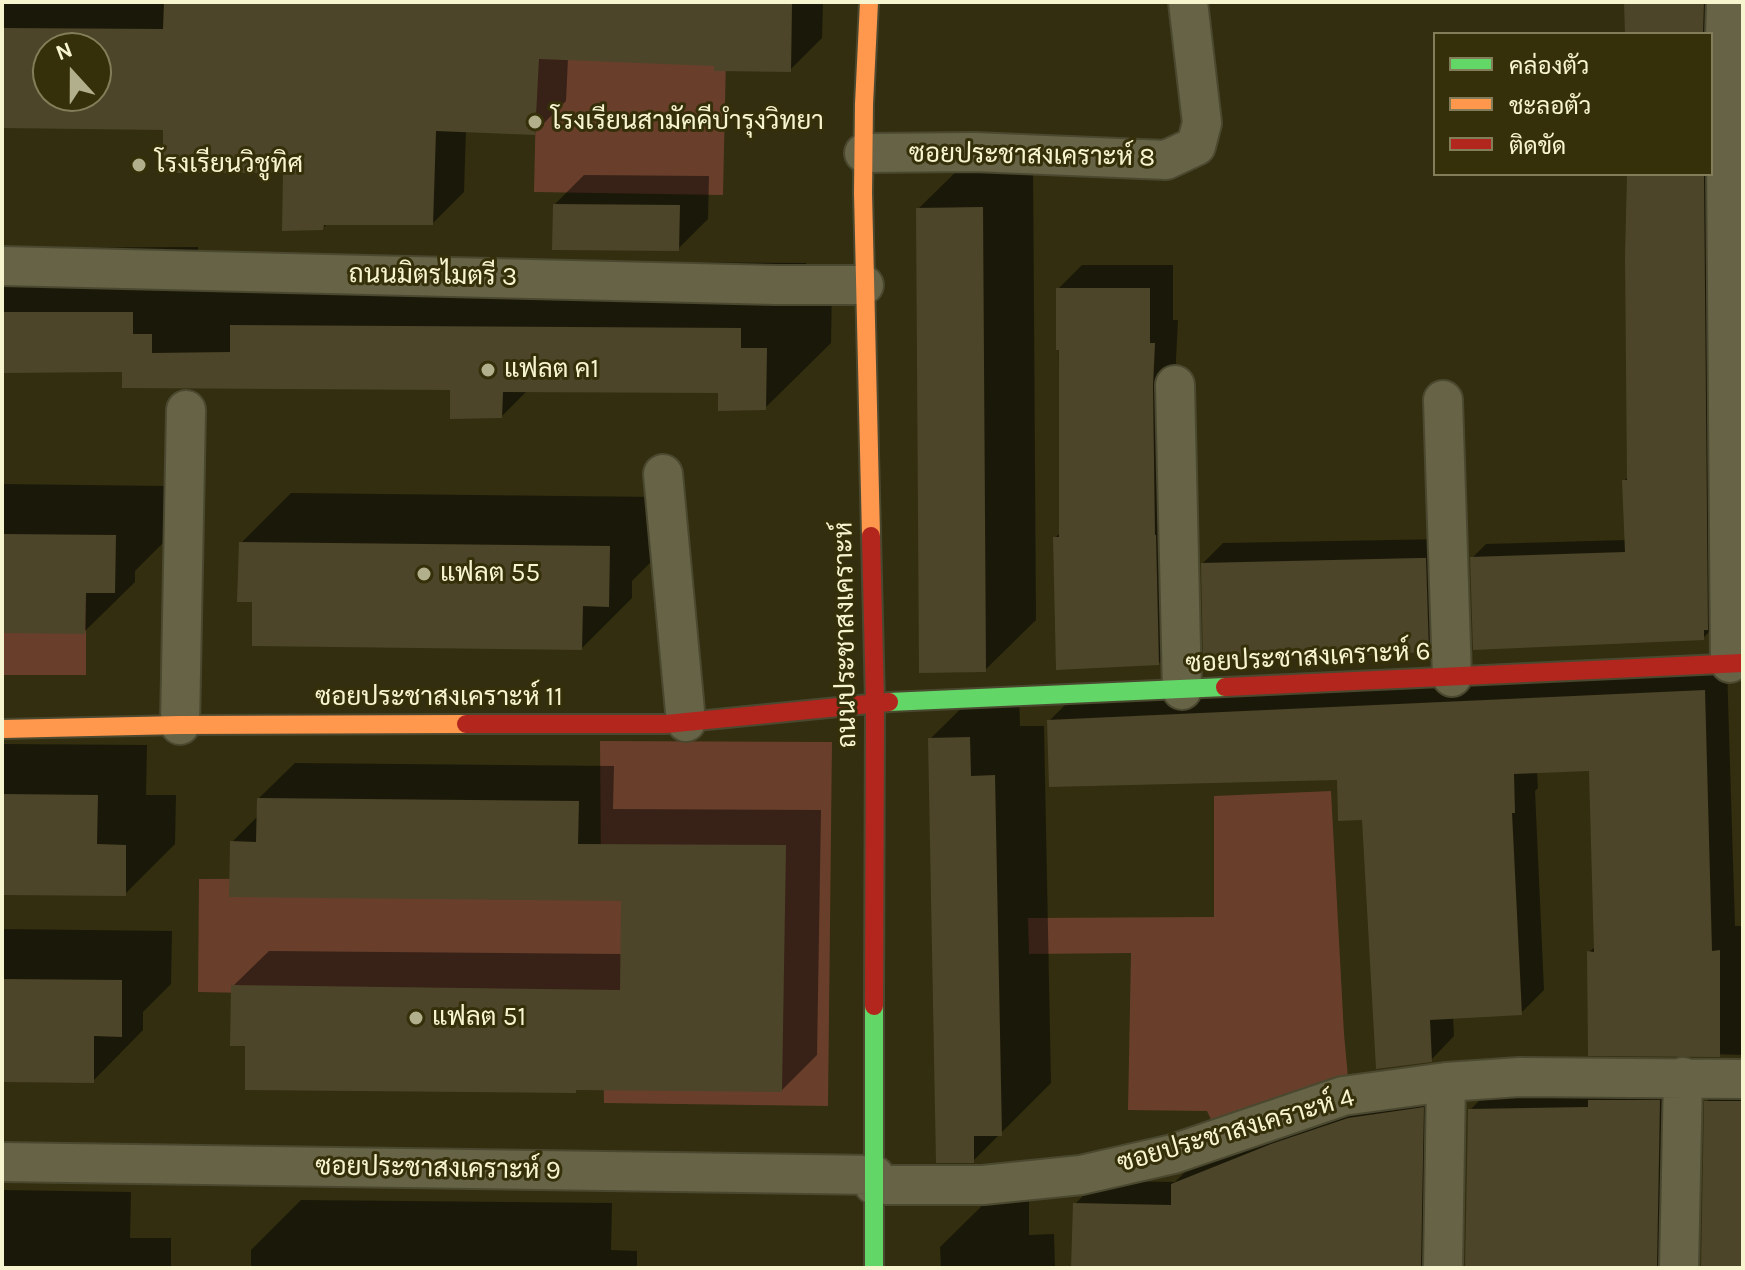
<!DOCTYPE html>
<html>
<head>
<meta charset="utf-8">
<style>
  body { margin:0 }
  #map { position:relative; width:1745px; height:1270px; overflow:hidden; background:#322e0f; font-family:Karla,Sarabun,sans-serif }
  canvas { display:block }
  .frame { position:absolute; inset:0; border:4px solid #f7f4d0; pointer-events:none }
  .legend { position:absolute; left:1433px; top:32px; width:280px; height:144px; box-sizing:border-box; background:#353009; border:2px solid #837e59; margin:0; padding:10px 14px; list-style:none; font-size:24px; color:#f7f4d0 }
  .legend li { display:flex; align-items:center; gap:16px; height:40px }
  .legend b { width:40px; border:2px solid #837e59 }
  .north { position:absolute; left:32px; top:32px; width:80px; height:80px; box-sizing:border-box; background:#353009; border:2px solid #837e59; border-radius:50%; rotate:339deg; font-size:22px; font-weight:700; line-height:32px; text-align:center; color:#f7f4d0 }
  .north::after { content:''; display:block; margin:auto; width:28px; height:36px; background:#b2af8c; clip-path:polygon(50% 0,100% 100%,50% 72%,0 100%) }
</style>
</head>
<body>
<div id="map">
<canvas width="1745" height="1270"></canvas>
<div class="frame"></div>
<ul class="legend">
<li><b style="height:10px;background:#63d668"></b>คล่องตัว</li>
<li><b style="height:10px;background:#ff974d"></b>ชะลอตัว</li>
<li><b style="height:10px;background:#b3261e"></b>ติดขัด</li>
</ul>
<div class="north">N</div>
</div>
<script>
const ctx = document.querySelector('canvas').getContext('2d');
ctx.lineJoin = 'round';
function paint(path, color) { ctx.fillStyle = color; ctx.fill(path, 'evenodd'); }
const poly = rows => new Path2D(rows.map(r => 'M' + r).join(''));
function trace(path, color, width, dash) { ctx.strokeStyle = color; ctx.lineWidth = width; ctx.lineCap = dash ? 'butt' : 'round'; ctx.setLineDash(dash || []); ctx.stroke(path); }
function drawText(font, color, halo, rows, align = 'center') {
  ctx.font = font + ' Karla,Sarabun,sans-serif'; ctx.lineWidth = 6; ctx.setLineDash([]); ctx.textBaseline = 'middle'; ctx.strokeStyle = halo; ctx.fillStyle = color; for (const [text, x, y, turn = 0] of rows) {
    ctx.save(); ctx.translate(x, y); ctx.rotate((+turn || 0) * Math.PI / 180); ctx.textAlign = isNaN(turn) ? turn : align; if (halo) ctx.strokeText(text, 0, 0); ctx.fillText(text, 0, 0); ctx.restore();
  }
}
paint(poly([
  [537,56,726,58,723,195,534,192],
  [2,550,86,554,86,675,2,675],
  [600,741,832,742,828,1106,604,1103,602,1000,198,992,199,879,601,877],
  [1331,791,1344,1034,1349,1088,1215,1128,1207,1111,1128,1110,1131,953,1029,954,1028,918,1214,917,1214,796]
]), '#693f2b');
paint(poly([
  [2,2,823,2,822,38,790,70,716,64,568,58,566,101,534,133,466,130,464,192,433,223,328,223,323,228,285,171,165,128,2,126],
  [48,48,96,48,96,96,48,96],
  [1626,2,1716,2,1717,624,1703,638,1472,558,1486,544,1626,540,1624,481,1629,476,1627,174,1711,174,1711,34,1626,34],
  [1033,158,1036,620,985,670,918,209,969,159],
  [584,175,709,176,708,219,678,249,555,204],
  [198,247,198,270,298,260,806,263,806,283,832,283,831,343,765,408,720,391,528,390,502,416,452,388,124,370,2,371,2,248],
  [1082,265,1173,265,1173,320,1178,320,1176,360,1178,512,1183,639,1159,663,1055,538,1061,532,1058,289],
  [2,484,165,486,165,541,135,571,135,582,84,632,2,631],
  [291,493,659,497,659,554,632,581,632,598,582,648,254,601,241,543],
  [1446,539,1449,630,1428,650,1203,563,1223,543],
  [1727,667,1735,926,1743,926,1743,1055,1683,1053,1589,952,1596,946,1591,769,1537,771,1538,788,1535,791,1544,990,1521,1013,1453,1016,1454,1036,1431,1060,1364,818,1339,778,1049,721,1072,698],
  [1019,688,1020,726,1044,726,1051,1083,973,1161,930,739,981,689],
  [2,744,147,745,146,795,176,795,175,844,125,894,2,893],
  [295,763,614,766,613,809,821,810,817,1055,782,1090,577,1089,575,1091,247,1044,233,986,269,951,622,954,623,899,232,842,259,815,259,798],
  [2,929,172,931,171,984,143,1012,143,1030,93,1081,2,1080],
  [1683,1078,1690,1264,1703,1267,1706,1102,1730,1078,1743,1078,1743,1268,1073,1268,1075,1204,1098,1181,1175,1182,1196,1161,1296,1121,1446,1085,1454,1264,1467,1267,1470,1110,1493,1087],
  [2,1190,131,1192,130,1238,171,1238,171,1268,2,1268],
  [991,1197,1029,1197,1029,1235,1054,1234,1055,1268,941,1268,940,1247],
  [301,1200,612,1203,611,1250,637,1251,637,1268,251,1268,251,1250]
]), '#0007');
paint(poly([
  [164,2,708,2,792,4,791,72,714,71,714,66,539,59,535,135,436,131,433,225,324,225,323,230,282,231,283,173,163,173,163,130,2,128,2,28,163,29],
  [48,48,96,48,96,96,48,96],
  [1624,2,1704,2,1703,34,1625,34],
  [1627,174,1704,174,1708,630,1704,630,1704,640,1473,650,1470,557,1625,552,1622,480,1627,480,1625,256],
  [553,204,680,205,679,251,552,250],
  [983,207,986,672,919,673,916,208],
  [1056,288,1150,288,1150,343,1155,343,1153,386,1155,535,1156,535,1159,665,1056,670,1053,537,1059,537,1059,350,1056,350],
  [2,312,133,312,133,334,152,334,152,353,230,352,230,325,741,328,741,348,767,348,766,410,718,411,718,393,503,392,502,418,450,419,450,390,122,388,122,372,2,373],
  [2,534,116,535,115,593,86,593,85,634,2,633],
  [239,542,610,546,609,607,583,606,582,650,252,646,252,602,237,602],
  [1420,558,1426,558,1429,652,1203,663,1201,563],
  [1705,690,1712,951,1720,950,1720,1057,1588,1056,1587,951,1594,952,1589,771,1514,774,1515,813,1512,813,1522,1015,1430,1020,1432,1062,1376,1069,1362,820,1338,821,1337,780,1049,787,1047,720],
  [970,737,971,776,995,775,1002,1136,974,1136,974,1163,936,1163,928,738],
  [2,794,98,795,97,844,126,845,126,896,2,895],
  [257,798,579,801,578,844,786,845,782,1092,576,1090,576,1093,245,1090,245,1046,230,1046,231,985,620,990,621,901,229,897,230,841,256,842],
  [2,979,122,980,122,1037,94,1036,94,1083,2,1082],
  [1588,1100,1660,1100,1657,1268,1465,1268,1468,1109,1588,1107],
  [1704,1101,1743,1101,1743,1268,1701,1268],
  [1424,1107,1421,1268,1071,1268,1073,1203,1171,1205,1171,1184,1271,1144,1348,1118]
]), '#4d4529');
const street = poly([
  [1726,2,1725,36,1730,663],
  [864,153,974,152,1166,160,1196,146,1202,123,1188,2],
  [2,266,776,285,864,285],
  [1175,385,1182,690],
  [1443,400,1452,677],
  [663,474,686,722],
  [180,725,186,410],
  [2,1162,874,1175],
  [874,1185,983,1185,1081,1175,1173,1154,1343,1096,1446,1082,1520,1077,1743,1079],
  [1443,1268,1446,1082],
  [1679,1268,1683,1077]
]);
const fast = poly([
  [889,702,1225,687],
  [874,1268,874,1006]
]);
const slow = poly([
  [869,2,864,104,863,193,871,536],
  [2,729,180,725,466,724]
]);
const jam = poly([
  [871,536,875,703,874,1006],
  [1225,687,1743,663],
  [466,724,666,724,889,702]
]);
trace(street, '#4b4830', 42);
trace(fast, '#4b4830', 22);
trace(slow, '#4b4830', 22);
trace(jam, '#4b4830', 22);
trace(street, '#666347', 38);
trace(fast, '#63d668', 18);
trace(slow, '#ff974d', 18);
trace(jam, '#b3261e', 18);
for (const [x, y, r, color] of [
  [535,122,8,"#b2af8c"],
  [139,165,8,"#b2af8c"],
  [488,370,8,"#b2af8c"],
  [424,574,8,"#b2af8c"],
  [416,1018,8,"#b2af8c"]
]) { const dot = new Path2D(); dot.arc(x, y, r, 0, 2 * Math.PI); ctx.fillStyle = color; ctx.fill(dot); trace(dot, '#353009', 3); }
drawText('26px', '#f7f4d0', '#353009', [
  ["โรงเรียนสามัคคีบํารุงวิทยา",551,122],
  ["โรงเรียนวิชูทิศ",155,165],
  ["แฟลต ค1",504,370],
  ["แฟลต 55",440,574],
  ["แฟลต 51",432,1018]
], 'left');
drawText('26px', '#f7f4d0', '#353009', [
  ["ซอยประชาสงเคราะห์ 8",1032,156,1],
  ["ถนนมิตรไมตรี 3",433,276,1],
  ["ถนนประชาสงเคราะห์",846,635,-91],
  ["ซอยประชาสงเคราะห์ 6",1308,658,-3],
  ["ซอยประชาสงเคราะห์ 11",439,698],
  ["ซอยประชาสงเคราะห์ 4",1236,1131,-16],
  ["ซอยประชาสงเคราะห์ 9",438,1169,1]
]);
</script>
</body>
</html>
